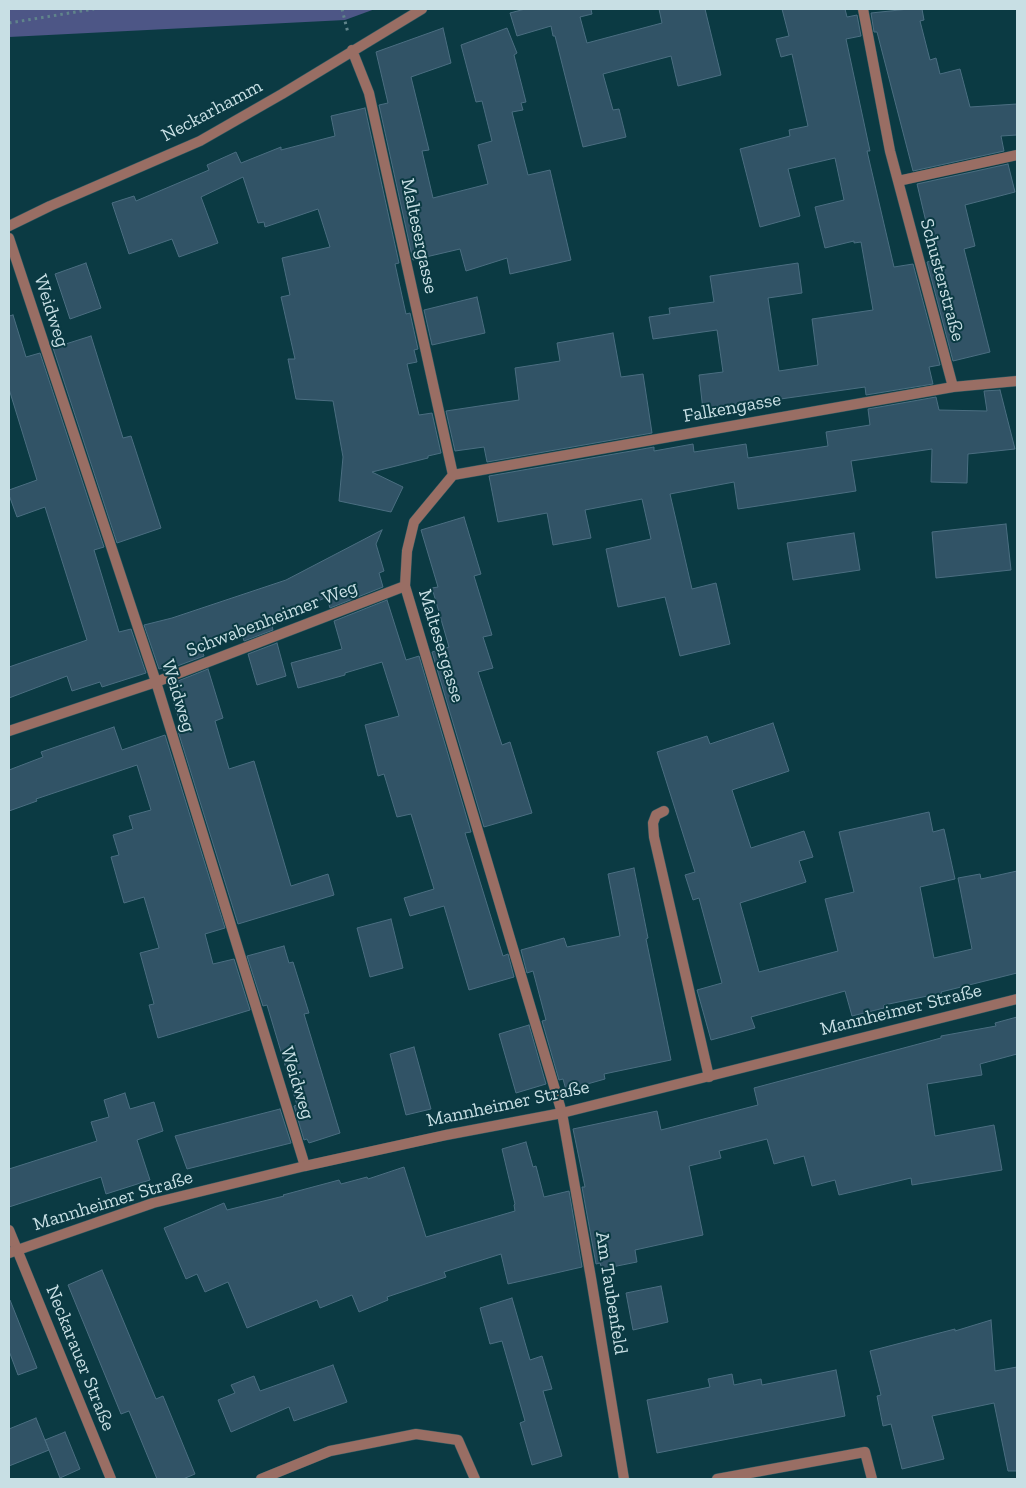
<!DOCTYPE html>
<html>
<head>
<meta charset="utf-8">
<style>
  body { margin:0 }
  #map { position:relative; width:1026px; height:1488px; overflow:hidden; background:#0b3a43; font-family:"Zilla Slab",serif }
  canvas { display:block }
  .frame { position:absolute; inset:0; border:10px solid #c8dfe4; pointer-events:none }
</style>
</head>
<body>
<div id="map">
<canvas width="1026" height="1488"></canvas>
<div class="frame"></div>
</div>
<script>
const ctx = document.querySelector('canvas').getContext('2d');
ctx.lineJoin = 'round';
function paint(path, color) { ctx.fillStyle = color; ctx.fill(path, 'evenodd'); }
const poly = rows => new Path2D(rows.map(r => 'M' + r).join(''));
function trace(path, color, width, dash) { ctx.strokeStyle = color; ctx.lineWidth = width; ctx.lineCap = dash ? 'butt' : 'round'; ctx.setLineDash(dash || []); ctx.stroke(path); }
function drawText(font, color, halo, rows, align = 'center') {
  ctx.font = font + ' "Zilla Slab",serif'; ctx.lineWidth = 4; ctx.setLineDash([]); ctx.textBaseline = 'middle'; ctx.strokeStyle = halo; ctx.fillStyle = color; for (const [text, x, y, turn = 0] of rows) {
    ctx.save(); ctx.translate(x, y); ctx.rotate((+turn || 0) * Math.PI / 180); ctx.textAlign = isNaN(turn) ? turn : align; if (halo) ctx.strokeText(text, 0, 0); ctx.fillText(text, 0, 0); ctx.restore();
  }
}
paint(poly([
  [9,9,375,9,345,20,9,37]
]), '#4d5686');
const building = poly([
  [525,9,591,9,592,14,580,17,587,43,662,23,659,9,705,9,721,75,678,86,671,56,603,74,613,110,619,109,626,137,583,147,555,36,553,36,551,26,517,36,510,13,525,9],
  [782,9,845,9,847,17,857,15,861,36,846,39,870,151,867,151,894,267,913,264,940,365,929,367,933,384,866,395,865,387,703,410,699,375,723,372,717,330,653,339,649,317,670,314,669,308,714,302,710,276,798,263,802,293,768,298,779,371,818,365,812,319,873,310,861,242,854,243,854,241,825,248,815,207,844,200,835,158,788,169,800,216,760,227,740,149,790,136,789,130,808,126,792,54,781,57,776,39,789,36,782,9],
  [909,9,922,9,924,20,920,21,930,60,936,58,940,74,960,69,970,107,1017,104,1017,135,1001,136,1004,151,913,171,877,32,874,32,871,13,909,9],
  [443,28,451,63,411,77,429,150,422,151,433,198,488,184,478,145,492,141,482,101,476,102,461,45,507,28,517,53,514,55,526,102,521,103,523,110,512,112,528,175,550,170,571,260,510,274,507,258,466,271,460,249,413,260,379,105,388,103,376,52,443,28],
  [365,108,399,263,395,264,406,314,410,313,418,349,414,350,417,362,407,364,419,415,432,413,441,453,428,456,428,458,372,472,403,487,391,512,339,501,343,457,333,401,296,399,288,359,295,359,281,297,290,295,282,258,330,247,318,209,265,227,264,222,258,223,243,177,201,197,218,243,179,257,172,239,129,254,112,203,134,196,136,201,209,170,207,165,236,152,241,163,281,147,281,150,335,136,331,116,365,108],
  [1008,164,1015,192,965,205,975,246,964,249,990,352,953,361,927,262,935,260,917,184,1008,164],
  [86,263,101,308,70,319,55,274,86,263],
  [477,297,485,333,432,345,424,310,477,297],
  [13,315,26,357,40,353,104,547,94,550,119,632,131,629,146,673,102,687,100,682,72,691,67,676,9,698,9,667,87,640,45,507,17,517,9,495,9,490,37,480,9,389,9,316,13,315],
  [613,333,621,377,643,374,652,433,487,462,484,447,455,451,446,411,519,400,515,368,560,361,557,343,613,333],
  [91,336,123,438,131,436,161,528,117,543,53,348,91,336],
  [1000,390,1015,449,968,454,967,483,931,482,932,449,851,461,856,491,738,509,734,482,670,494,692,589,716,583,730,644,680,656,665,597,618,607,606,549,651,539,642,499,585,510,591,538,553,545,547,513,498,522,489,476,654,447,654,451,693,444,694,452,746,444,748,458,828,446,826,432,870,425,868,409,936,397,939,410,987,411,984,391,1000,390],
  [464,517,481,574,474,576,492,635,483,637,493,668,478,672,502,745,510,742,532,813,484,827,432,652,449,647,432,588,438,587,421,530,464,517],
  [1006,524,1011,570,936,578,932,532,1006,524],
  [382,530,376,544,384,571,379,573,383,587,330,608,327,597,271,622,273,630,244,641,242,634,201,648,204,656,164,671,163,668,159,669,144,625,172,618,286,580,382,530],
  [854,533,860,570,793,580,787,543,854,533],
  [387,600,406,660,419,656,471,832,465,833,503,956,508,954,514,977,469,990,444,906,410,916,404,898,434,889,411,814,397,817,384,774,378,776,365,725,399,716,382,662,345,673,345,675,298,688,291,663,342,649,334,621,387,600],
  [277,643,286,676,257,685,248,654,277,643],
  [208,669,223,718,215,721,229,769,254,761,291,886,328,874,334,895,238,924,178,731,182,729,168,685,208,669],
  [773,723,789,771,732,790,751,848,804,831,813,857,799,861,806,882,740,903,759,972,838,951,825,899,854,892,839,832,929,812,933,832,944,829,955,879,920,887,934,958,972,949,958,878,980,874,981,879,1017,871,1017,973,941,992,942,993,884,1005,884,1008,852,1016,845,991,751,1017,755,1028,711,1040,697,990,722,983,699,898,693,900,685,875,695,872,657,752,707,736,710,744,773,723],
  [114,727,122,750,165,735,225,928,205,934,213,964,234,959,250,1010,158,1038,149,1005,154,1004,140,953,159,948,144,897,124,903,111,857,119,855,113,835,133,829,129,816,151,810,137,765,36,799,37,801,9,811,9,770,43,757,41,752,114,727],
  [634,868,648,938,646,939,671,1060,604,1074,605,1079,566,1090,563,1079,559,1080,542,1021,546,1020,533,971,527,973,521,950,564,938,567,947,620,936,608,874,634,868],
  [391,919,403,968,370,977,357,928,391,919],
  [284,946,289,963,293,962,309,1013,304,1014,340,1133,309,1143,307,1139,304,1140,294,1106,297,1105,267,1005,263,1006,247,956,284,946],
  [1017,1017,1017,1054,980,1064,982,1075,927,1084,935,1136,994,1125,1002,1170,912,1185,911,1178,839,1195,835,1180,812,1186,804,1156,774,1164,767,1139,719,1151,721,1158,689,1166,703,1235,635,1250,637,1262,602,1269,600,1263,596,1264,582,1187,585,1187,573,1129,657,1111,661,1130,758,1105,754,1088,941,1038,941,1036,996,1026,995,1023,1017,1017],
  [529,1025,546,1084,516,1093,499,1034,529,1025],
  [414,1047,431,1109,406,1115,390,1054,414,1047],
  [125,1093,130,1109,154,1102,163,1131,137,1140,150,1180,106,1194,101,1177,9,1207,9,1169,97,1141,91,1122,109,1117,104,1100,125,1093],
  [280,1109,291,1143,187,1169,175,1136,280,1109],
  [526,1142,533,1167,536,1166,544,1197,569,1191,582,1267,508,1284,501,1254,444,1272,446,1277,387,1297,388,1300,359,1312,352,1295,320,1308,317,1300,247,1328,228,1282,205,1292,197,1274,186,1279,164,1228,224,1203,227,1210,284,1196,283,1195,339,1180,341,1184,367,1177,368,1179,404,1167,426,1237,515,1211,514,1205,515,1204,502,1149,526,1142],
  [102,1270,156,1399,163,1396,195,1474,183,1479,157,1479,129,1411,121,1414,68,1285,102,1270],
  [661,1286,668,1322,633,1330,626,1293,661,1286],
  [512,1298,530,1360,542,1356,552,1389,543,1391,562,1456,532,1465,520,1423,525,1421,502,1341,490,1344,480,1308,512,1298],
  [9,1300,10,1300,37,1368,18,1375,9,1351,9,1300],
  [991,1320,995,1371,1017,1367,1017,1471,1008,1471,994,1403,932,1416,944,1459,902,1469,891,1424,883,1426,877,1396,881,1395,870,1351,955,1329,955,1331,991,1320],
  [333,1365,347,1402,294,1421,289,1407,231,1432,218,1400,235,1393,231,1385,254,1376,260,1391,333,1365],
  [836,1370,845,1416,657,1453,647,1400,710,1387,708,1379,732,1374,734,1385,761,1379,762,1385,836,1370],
  [36,1418,49,1450,9,1466,9,1429,36,1418],
  [65,1432,80,1469,60,1478,45,1440,65,1432]
]);
paint(building, '#315366');
trace(building, '#4b6e81', 1);
const service = poly([
  [664,811,656,815,653,823,654,837,709,1077]
]);
const minor = poly([
  [863,9,890,151,953,387],
  [352,50,369,93,453,475,414,522,407,551,405,586,562,1113,591,1278,624,1479],
  [898,181,1017,155],
  [9,226,50,206,200,141,282,94,422,9],
  [9,238,156,682,305,1166],
  [453,475,953,387,1017,381],
  [9,731,156,682,405,586],
  [9,1230,111,1479],
  [261,1479,330,1451,416,1434,458,1440,475,1479],
  [717,1479,865,1452,872,1479]
]);
const tertiary = poly([
  [9,1253,153,1203,305,1166,446,1135,562,1113,1017,999]
]);
trace(service, '#2d5860', 11);
trace(minor, '#2d5860', 11);
trace(tertiary, '#2d5860', 11);
trace(poly([
  [342,9,348,33],
  [9,23,94,9]
]), '#60848b', 3, [2.5, 4]);
trace(service, '#996e64', 10);
trace(minor, '#996e64', 10);
trace(tertiary, '#996e64', 10);
drawText('19px', '#c8dfe4', '#0b3a43', [
  ["Neckarhamm",212,111,-28],
  ["Maltesergasse",419,236,78],
  ["Schusterstraße",942,280,75],
  ["Weidweg",51,311,72],
  ["Falkengasse",732,408,-10],
  ["Schwabenheimer Weg",272,619,-21],
  ["Maltesergasse",441,646,73],
  ["Weidweg",178,696,73],
  ["Mannheimer Straße",901,1010,-14],
  ["Weidweg",297,1083,73],
  ["Mannheimer Straße",508,1104,-12],
  ["Mannheimer Straße",113,1201,-17],
  ["Am Taubenfeld",611,1293,81],
  ["Neckarauer Straße",80,1358,68]
]);
</script>
</body>
</html>
